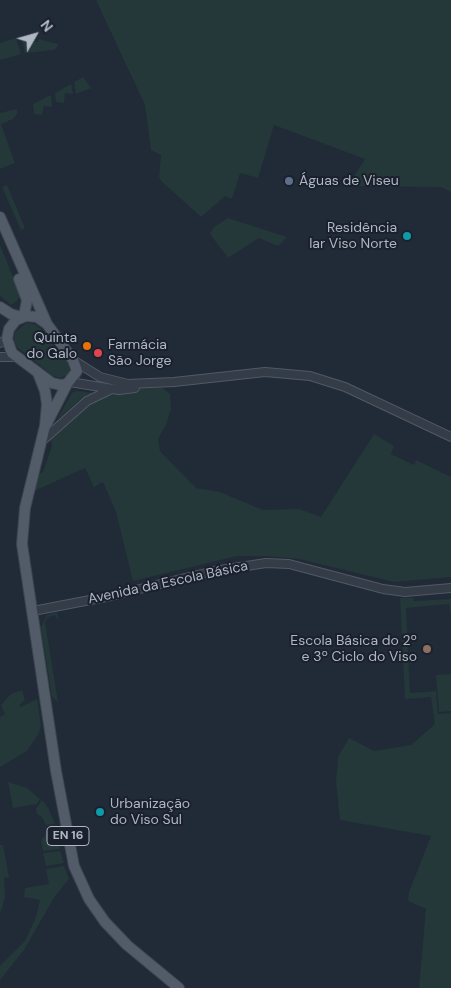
<!DOCTYPE html>
<html>
<head>
<meta charset="utf-8">
<style>
  body { margin:0 }
  #map { position:relative; width:451px; height:988px; overflow:hidden; background:#212a37; font-family:"DM Sans",sans-serif }
  canvas { display:block }
  .north { position:absolute; left:10px; top:10px; width:50px; height:50px; -webkit-text-stroke:4px #1a212c; paint-order:stroke; rotate:52deg; font-size:14px; font-weight:700; line-height:20px; text-align:center; color:#afb6c4 }
  .north::after { content:''; display:block; margin:auto; width:18px; height:22px; background:#afb6c4; clip-path:polygon(50% 0,100% 100%,50% 72%,0 100%) }
</style>
</head>
<body>
<div id="map">
<canvas width="451" height="988"></canvas>
<div class="north">N</div>
</div>
<script>
const ctx = document.querySelector('canvas').getContext('2d');
ctx.lineJoin = 'round';
function paint(path, color) { ctx.fillStyle = color; ctx.fill(path, 'evenodd'); }
const poly = rows => new Path2D(rows.map(r => 'M' + r).join(''));
function trace(path, color, width, dash) { ctx.strokeStyle = color; ctx.lineWidth = width; ctx.lineCap = dash ? 'butt' : 'round'; ctx.setLineDash(dash || []); ctx.stroke(path); }
function drawText(font, color, halo, rows, align = 'center') {
  ctx.font = font + ' "DM Sans",sans-serif'; ctx.lineWidth = 4; ctx.setLineDash([]); ctx.textBaseline = 'middle'; ctx.strokeStyle = halo; ctx.fillStyle = color; for (const [text, x, y, turn = 0] of rows) {
    ctx.save(); ctx.translate(x, y); ctx.rotate((+turn || 0) * Math.PI / 180); ctx.textAlign = isNaN(turn) ? turn : align; if (halo) ctx.strokeText(text, 0, 0); ctx.fillText(text, 0, 0); ctx.restore();
  }
}
paint(poly([
  [96,0,451,0,451,192,441,187,348,186,365,159,274,125,258,178,240,173,232,199,225,196,201,217,161,181,159,177,161,155,151,150,145,105],
  [16,38,21,54,0,60,0,43],
  [22,39,38,42,39,39,58,44,58,46,54,50,25,53],
  [83,77,91,88,76,94,74,82],
  [71,84,73,94,65,93,64,103,56,102,55,93],
  [51,95,52,107,44,106,42,115,34,114,33,104],
  [17,109,17,114,13,119,1,124,15,163,0,169,0,113],
  [7,185,25,228,21,230,2,187],
  [228,218,287,237,278,246,259,238,228,258,210,234,214,227],
  [0,245,20,294,17,301,11,305,0,296],
  [26,323,34,324,41,329,68,363,70,369,67,375,60,378,53,376,17,347,14,341,15,332],
  [139,388,163,388,170,394,171,409,166,425,158,439,160,451,196,488,220,492,263,510,299,509,321,517,374,434,394,446,391,454,414,465,416,460,451,477,451,577,394,582,299,559,266,556,237,556,133,581,116,512,103,482,94,487,85,468,34,491,37,475,43,472,52,446,51,439,75,414,93,401,112,394],
  [76,391,94,393,81,399,56,421,72,393],
  [400,598,413,598,414,601,451,599,451,617,449,604,406,608,410,693,436,691,438,714,451,713,451,988,419,988,426,909,408,901,409,892,431,836,340,820,336,782,338,757,349,738,374,751,411,745,435,724,431,697,405,699],
  [57,612,59,622,55,615,48,617,45,622,58,702,52,697,41,627,47,615],
  [451,674,451,711,439,712,436,675],
  [22,690,25,700,19,705,21,707,37,699,41,725,39,733,27,751,0,767,0,717,5,714,1,705,11,694],
  [8,782,27,788,40,799,37,804,13,808],
  [42,800,49,809,55,824,46,825,42,817,37,814,36,809],
  [55,826,60,849,43,851,41,840,45,836,47,827],
  [0,845,3,845,9,877,4,878,5,897,0,914],
  [60,851,64,863,46,866,43,853],
  [64,866,69,879,55,896,24,950,0,980,0,966,25,941,36,917,40,900,24,897,25,888,49,884,46,869]
]), '#243739');
const tertiary = poly([
  [0,343,7,339],
  [0,357,16,357],
  [73,360,100,377,128,384,174,382,265,372,310,376,345,387,451,437],
  [70,382,119,390,135,388],
  [42,441,87,401,112,389],
  [33,611,111,596,214,571,266,563,289,564,383,589,405,592,451,588]
]);
const primary = poly([
  [0,217,47,324],
  [19,279,27,300,24,316],
  [0,307,11,314,21,317],
  [26,316,37,317,47,324,73,360,77,371,67,384,61,385,52,383,12,353,7,339,9,329,16,320,26,316],
  [38,373,45,391,47,404,45,426,25,508,22,544,56,771,74,866,89,899,105,922,127,945,179,988],
  [46,425,67,384]
]);
trace(tertiary, '#525965', 10);
trace(primary, '#3e4551', 12);
trace(tertiary, '#343c48', 8);
trace(primary, '#525b68', 10);
for (const [x, y, r, color] of [
  [289,181,5,"#5c6f8a"],
  [407,236,5,"#0f9aa8"],
  [87,346,5,"#e8710a"],
  [98,353,5,"#e0444e"],
  [427,649,5,"#8d6e63"],
  [100,812,5,"#0f9aa8"]
]) { const dot = new Path2D(); dot.arc(x, y, r, 0, 2 * Math.PI); ctx.fillStyle = color; ctx.fill(dot); trace(dot, '#1a212c', 2); }
for (const [x, y, w] of [
  [68,836,42]
]) { const box = new Path2D(); box.roundRect(x - w / 2, y - 9.5, w, 19, 4); ctx.fillStyle = '#1a212c'; ctx.fill(box); trace(box, '#afb6c4', 1); }
drawText('bold 12px', '#afb6c4', null, [
  ["EN 16",68,836]
]);
drawText('14px', '#afb6c4', '#1a212c', [
  ["Águas de Viseu",299,181],
  ["Residência",397,228,"right"],
  ["lar Viso Norte",397,244,"right"],
  ["Quinta",77,338,"right"],
  ["do Galo",77,354,"right"],
  ["Farmácia",108,345],
  ["São Jorge",108,361],
  ["Escola Básica do 2º",417,641,"right"],
  ["e 3º Ciclo do Viso",417,657,"right"],
  ["Urbanização",110,804],
  ["do Viso Sul",110,820]
], 'left');
drawText('14px', '#afb6c4', '#1a212c', [
  ["Avenida da Escola Básica",168,583,-12]
]);
</script>
</body>
</html>
